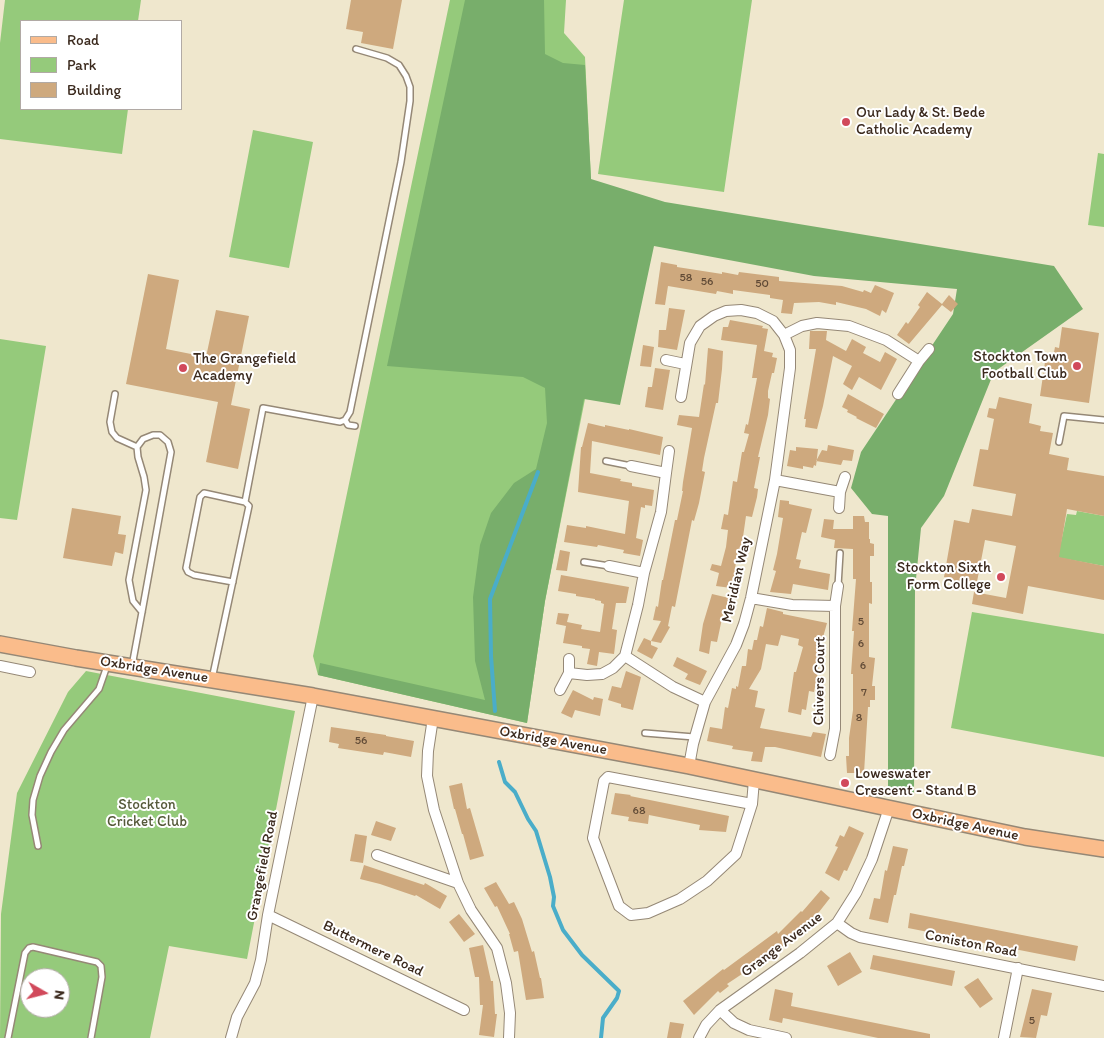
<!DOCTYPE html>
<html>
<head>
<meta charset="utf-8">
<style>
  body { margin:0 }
  #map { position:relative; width:1104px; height:1038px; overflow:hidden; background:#efe7cd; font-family:Itim,sans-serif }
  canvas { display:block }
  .legend { position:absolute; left:20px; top:20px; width:162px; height:90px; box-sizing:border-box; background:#fff; border:1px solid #b1aaa5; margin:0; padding:6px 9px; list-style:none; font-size:15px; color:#3b2a1e }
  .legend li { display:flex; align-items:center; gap:10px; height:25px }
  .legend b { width:25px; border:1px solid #b1aaa5 }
  .north { position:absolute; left:20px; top:968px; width:50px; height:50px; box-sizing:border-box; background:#fff; border:1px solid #b1aaa5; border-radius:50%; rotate:98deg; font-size:14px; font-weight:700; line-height:20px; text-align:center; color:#3b2a1e }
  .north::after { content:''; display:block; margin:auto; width:18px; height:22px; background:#d1495b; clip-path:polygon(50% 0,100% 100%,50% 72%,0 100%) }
</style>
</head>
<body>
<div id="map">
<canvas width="1104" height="1038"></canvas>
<ul class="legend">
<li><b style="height:6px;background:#fabc8b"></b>Road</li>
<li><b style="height:14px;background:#95ca7b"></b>Park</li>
<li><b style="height:14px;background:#cea97e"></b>Building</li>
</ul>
<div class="north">N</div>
</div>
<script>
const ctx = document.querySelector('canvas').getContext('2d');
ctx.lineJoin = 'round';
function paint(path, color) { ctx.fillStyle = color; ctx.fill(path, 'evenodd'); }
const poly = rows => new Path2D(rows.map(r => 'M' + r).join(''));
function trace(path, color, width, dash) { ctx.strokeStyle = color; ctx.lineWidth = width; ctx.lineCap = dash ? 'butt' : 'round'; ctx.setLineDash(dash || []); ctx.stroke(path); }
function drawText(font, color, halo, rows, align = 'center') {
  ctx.font = font + ' Itim,sans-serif'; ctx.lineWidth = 4; ctx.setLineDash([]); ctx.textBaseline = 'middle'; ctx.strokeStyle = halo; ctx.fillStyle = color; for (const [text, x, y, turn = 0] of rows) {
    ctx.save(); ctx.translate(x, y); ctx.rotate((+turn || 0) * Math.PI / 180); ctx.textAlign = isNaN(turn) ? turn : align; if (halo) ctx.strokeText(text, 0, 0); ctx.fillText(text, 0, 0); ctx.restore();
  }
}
paint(poly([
  [5,0,141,0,138,21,21,21,21,109,128,109,122,154,0,139,0,43],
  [450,0,566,0,564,33,585,57,591,179,585,399,545,601,527,723,318,675,313,656],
  [624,0,752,0,724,192,598,174],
  [253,130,313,142,289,268,229,257],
  [1098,153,1104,154,1104,227,1088,225],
  [0,339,46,346,17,520,0,518],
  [1077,511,1104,516,1104,566,1055,557,1061,542,1067,514,1076,515],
  [972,612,1104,634,1104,757,951,728],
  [86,671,295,711,247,959,169,946,150,1038,0,1038,1,914,17,793,68,692],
  [30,978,60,978,60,1008,30,1008]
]), '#95ca7b');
paint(poly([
  [465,0,544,0,545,54,563,63,585,65,591,179,665,202,1054,266,1083,309,994,372,944,496,921,528,915,589,914,795,888,791,888,516,872,514,851,488,861,452,953,314,957,289,814,276,654,246,620,405,584,399,545,601,527,723,318,675,320,663,485,700,475,661,473,597,480,545,491,513,514,483,536,469,547,423,545,388,523,377,387,366]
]), '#78ae6b');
trace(poly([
  [495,711,491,656,490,599,538,472],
  [499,762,505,782,515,792,528,819,536,831,550,877,554,897,553,906,563,930,582,955,619,991,617,998,603,1018,601,1038]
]), '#4aadc9', 4);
paint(poly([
  [351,0,402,0,393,49,361,43,363,32,346,29],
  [661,262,677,265,677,267,722,274,722,272,738,275,739,272,779,277,779,281,842,286,863,292,864,290,871,293,875,285,894,293,886,313,882,310,880,316,866,309,836,302,836,305,819,302,794,303,792,314,781,313,783,300,770,298,770,295,733,290,733,294,717,291,716,294,668,286,665,305,655,304],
  [148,274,179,280,166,349,206,357,216,310,249,316,231,405,250,409,238,469,206,462,218,402,126,384],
  [927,292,942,304,949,295,958,304,951,312,942,305,909,344,897,335,906,322,908,324,920,307,918,305],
  [669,308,685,310,677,350,658,347,659,330,666,330],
  [730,320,763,326,762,328,768,329,764,351,773,353,772,357,777,358,774,373,772,373,768,391,768,398,770,399,768,415,758,457,760,457,754,488,758,489,757,497,752,517,746,516,741,551,739,550,735,568,739,569,737,578,733,577,731,588,716,586,719,573,710,570,712,564,721,566,726,547,728,530,721,529,724,514,728,515,733,481,737,482,742,452,744,452,749,434,744,433,746,424,748,425,757,378,752,378,757,345,721,340,723,327,728,327],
  [1062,327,1099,333,1089,403,1040,396,1045,362,1052,363,1055,347,1059,348],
  [810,331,827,331,826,340,846,351,852,339,866,347,863,353,880,362,885,352,897,359,881,390,859,377,852,390,843,384,852,366,833,356,823,406,817,429,805,427,806,419,804,419,816,349,809,349],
  [643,345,654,347,651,367,640,366],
  [708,348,723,351,722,369,718,403,716,403,704,458,702,471,705,472,699,503,694,521,692,520,675,607,672,606,668,626,670,627,661,643,651,641,651,645,658,648,652,659,637,651,644,638,651,641,661,621,653,620,656,606,658,607,662,580,663,580,675,520,677,520,683,491,682,491,683,482,692,428,677,425,679,415,699,417,704,384,705,385],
  [655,368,670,370,663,410,645,407,648,387,652,387],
  [848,394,884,414,876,428,856,418,857,417,847,412,848,410,842,407],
  [999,397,1032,404,1029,423,1041,426,1040,431,1053,433,1049,454,1069,458,1067,470,1104,476,1104,516,1067,509,1059,557,1104,566,1104,600,1028,586,1023,614,972,604,974,592,1006,598,1016,546,985,540,976,587,946,582,947,578,944,577,954,520,969,523,972,509,1012,516,1016,494,973,486,980,449,988,450,994,419,987,417,989,408,996,409],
  [588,423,605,427,605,425,629,430,629,429,663,437,660,455,592,441,590,473,621,479,620,481,632,483,632,486,654,490,652,506,645,505,645,508,641,507,636,538,643,540,640,556,623,553,624,550,598,545,597,547,564,542,567,525,586,528,586,526,625,534,629,501,578,492,581,447,582,447],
  [828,445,854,450,852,461,843,460,841,465,816,461,822,450,827,451],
  [796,447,818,449,816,466,814,465,813,468,803,466,803,469,787,466,790,450,796,451],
  [780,500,789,501,789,504,812,509,806,533,802,532,796,559,801,560,799,568,830,574,828,590,793,584,791,594,770,592,776,571,773,570,777,554,783,518,778,517],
  [72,508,121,516,118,534,126,535,123,554,115,552,112,566,63,558],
  [853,516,864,516,865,522,869,522,869,539,870,539,870,543,874,544,874,556,870,556,870,582,872,582,872,604,869,603,869,657,875,658,872,686,875,686,875,700,870,700,870,707,868,707,864,773,847,773,846,756,849,756,849,738,853,710,853,674,851,674,854,631,852,631,856,579,853,579,853,549,834,548,835,540,821,537,824,519,834,520,833,529,853,529],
  [560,550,570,552,567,571,556,570],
  [561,575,629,587,626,603,616,603,612,629,617,630,614,654,599,652,597,666,587,664,590,649,582,648,582,646,563,643,566,626,556,624,558,613,569,614,567,622,582,625,581,629,600,632,604,604,601,603,601,601,595,600,595,599,576,596,576,594,558,591],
  [712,594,729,598,726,609,724,609,717,642,711,641,709,654,699,651,703,624],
  [767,608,783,612,783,614,827,623,815,666,819,666,814,692,809,691,806,710,802,709,801,715,788,712,794,672,796,672,803,647,798,645,799,639,781,635,778,646,766,644,761,669,749,689,758,691,755,707,765,709,760,728,811,737,813,732,826,734,821,757,775,747,765,747,762,762,751,761,753,752,732,749,733,746,707,741,710,727,722,729,725,707,728,708,732,688,736,689,736,686,738,687,742,666,746,666,748,649,752,650,754,640,757,640,760,626,763,627],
  [677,657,707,671,700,685,685,679,688,674,673,666],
  [626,671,641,677,633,710,621,707,621,704,608,700,612,686,621,688],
  [573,690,593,700,594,697,603,699,600,716,575,710,572,718,561,713],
  [331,727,386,735,386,736,414,741,411,757,384,752,383,755,338,748,339,744,329,742],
  [462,783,467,809,470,808,484,856,470,860,463,834,462,834,455,809,454,809,449,786],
  [615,793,631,795,630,796,729,816,726,832,699,830,700,825,649,815,648,824,628,821,629,817,611,814],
  [376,821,396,828,391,841,371,835],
  [849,826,864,833,847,871,844,870,839,881,825,873,838,847,835,846,840,835,844,837],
  [355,834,367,836,363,863,350,861],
  [893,846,908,849,904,866,902,866,896,895,894,895,888,923,869,919,874,898,880,899,885,870,887,871],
  [364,865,424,885,425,883,447,896,440,909,416,895,415,896,380,884,360,879],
  [496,882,509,904,514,902,522,919,532,952,534,951,540,978,541,978,544,998,526,1000,518,951,514,952,509,934,510,934,497,906,495,907,484,888],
  [821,890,830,898,808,926,809,927,800,937,798,935,755,966,756,967,746,974,745,972,727,984,729,986,720,993,718,991,694,1015,683,1001,723,969,724,970,777,931,778,934,801,911,802,912],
  [910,913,1078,946,1075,961,908,928],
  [459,914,475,934,464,942,449,922],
  [483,945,491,981,493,981,495,1014,497,1014,494,1037,479,1035,483,1005,480,1005,479,977,475,977,469,948],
  [850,952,862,972,838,986,827,966],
  [873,955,955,971,952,986,870,969],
  [978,978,993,999,980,1008,964,987],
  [775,989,793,993,791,1006,930,1034,930,1038,878,1038,788,1019,783,1018,782,1023,769,1020],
  [1032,989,1052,993,1047,1016,1041,1015,1036,1038,1020,1037],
  [670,1022,684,1024,681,1038,667,1038]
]), '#cea97e');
const lane = poly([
  [115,394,110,422,112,432,117,438,137,447],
  [345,420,348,425,355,426],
  [1059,442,1064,416,1104,420],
  [606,461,631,466],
  [245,502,263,408,340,422,345,420,350,412,401,162,410,101,410,87,406,76,399,65,387,58,356,49],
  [584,562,609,566],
  [838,586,840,553],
  [132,666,142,612,171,452,168,442,160,435,153,435,143,439,137,447,138,457,144,477,146,490,129,580,133,601,142,612],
  [212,679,215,665,249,506,245,502,204,493,200,497,186,568,188,572,194,575,233,582],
  [645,733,694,737],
  [38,846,32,815,33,800,40,776,51,752,64,730,99,689,107,666],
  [8,1038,25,953,29,948,33,947,97,962,101,966,102,977,91,1038]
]);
const street = poly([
  [784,335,802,326,817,323,849,326,886,340,919,361,898,394],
  [666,360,685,364],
  [919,361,929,349],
  [681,397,690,343,700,326,714,316,726,311,741,310,757,313,773,321,784,335,790,350,790,368,775,480,751,598,744,624,736,645,705,702,693,744,689,766],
  [631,466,666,473,661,512,644,573,638,605,625,656,673,687,705,702],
  [666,473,669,451],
  [775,480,840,492],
  [839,508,840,492,845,477],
  [609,566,644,573],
  [751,598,792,605,835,606,838,586],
  [0,666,30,672],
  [569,673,569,659],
  [560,690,569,673,587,675,602,674,613,668,625,656],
  [433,718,428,751,427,776,434,810,458,883,471,910,497,948,506,983,510,1013,509,1038],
  [830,755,835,729,835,606],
  [752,804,608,777,604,781,593,838,619,906,631,915,648,913,680,899,707,881,736,854,752,804,754,780],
  [377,855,458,883],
  [268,915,464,1010],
  [837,923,851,933,860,937,1104,986],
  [720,1010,734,1023,749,1030,786,1038],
  [231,1038,237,1017,255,983,261,960,268,915,313,696],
  [699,1038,706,1025,720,1010,800,953,837,923,856,893,872,859,889,808],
  [1004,1038,1018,968]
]);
const primary = poly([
  [0,644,76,658,313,696,689,766,1025,837,1104,849]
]);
trace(lane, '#958876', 8);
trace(street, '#958876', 12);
trace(primary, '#958876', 18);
trace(lane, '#fff', 5);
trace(street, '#fff', 10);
trace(primary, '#fabc8b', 15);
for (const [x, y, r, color] of [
  [846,122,5,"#d1495b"],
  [1077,366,5,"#d1495b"],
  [183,368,5,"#d1495b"],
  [1001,577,5,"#d1495b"],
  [845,783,5,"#d1495b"]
]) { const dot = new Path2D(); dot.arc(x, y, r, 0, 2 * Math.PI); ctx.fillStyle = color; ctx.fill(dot); trace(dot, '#fff', 2); }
drawText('12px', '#604a36', null, [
  ["58",686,278],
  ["56",707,282],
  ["50",762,284],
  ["5",861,622],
  ["6",861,644],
  ["6",863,666],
  ["7",864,693],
  ["8",859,718],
  ["56",361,741],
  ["68",639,811],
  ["5",1032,1021]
]);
drawText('15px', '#3b2a1e', '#fff', [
  ["Our Lady & St. Bede",856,113],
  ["Catholic Academy",856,130],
  ["Stockton Town",1067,357,"right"],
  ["Football Club",1067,374,"right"],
  ["The Grangefield",193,359],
  ["Academy",193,376],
  ["Stockton Sixth",991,568,"right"],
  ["Form College",991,585,"right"],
  ["Loweswater",855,774],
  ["Crescent - Stand B",855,791]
], 'left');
drawText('15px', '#3b2a1e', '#fff', [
  ["Meridian Way",737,580,-77],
  ["Oxbridge Avenue",154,670,9],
  ["Chivers Court",820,681,-89],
  ["Oxbridge Avenue",553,741,10],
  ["Oxbridge Avenue",965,825,12],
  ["Grangefield Road",263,866,-79],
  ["Coniston Road",971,944,11],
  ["Grange Avenue",782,945,-37],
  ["Buttermere Road",373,949,26]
]);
drawText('15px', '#565a3a', '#fff', [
  ["Stockton",147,805],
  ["Cricket Club",147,822]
]);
</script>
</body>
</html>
